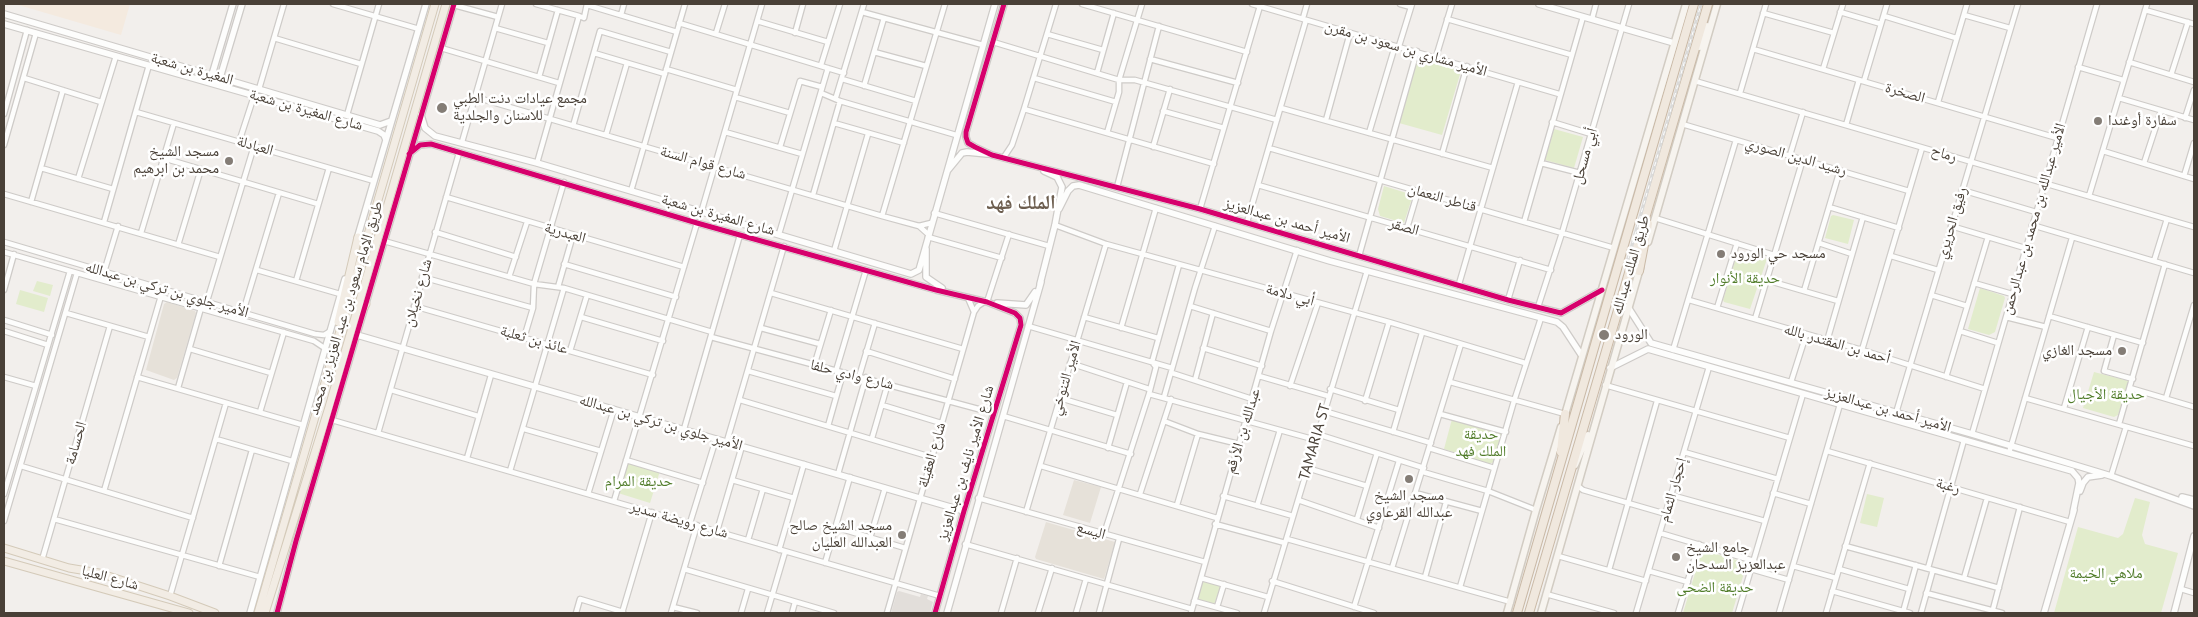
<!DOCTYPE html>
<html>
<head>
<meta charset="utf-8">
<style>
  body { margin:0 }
  #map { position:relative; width:2198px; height:617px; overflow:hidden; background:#f2efec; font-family:"PT Sans",sans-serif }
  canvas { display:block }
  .frame { position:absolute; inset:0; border:5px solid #494037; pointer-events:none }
</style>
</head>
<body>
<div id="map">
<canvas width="2198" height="617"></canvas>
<div class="frame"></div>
</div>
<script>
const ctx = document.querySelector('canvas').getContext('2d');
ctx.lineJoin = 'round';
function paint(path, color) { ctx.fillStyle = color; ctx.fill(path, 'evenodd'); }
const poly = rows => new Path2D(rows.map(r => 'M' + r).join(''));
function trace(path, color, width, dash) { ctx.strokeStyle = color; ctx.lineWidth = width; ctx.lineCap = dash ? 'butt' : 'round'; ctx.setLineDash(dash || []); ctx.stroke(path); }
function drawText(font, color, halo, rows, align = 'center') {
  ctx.font = font + ' "PT Sans","Noto Naskh Arabic",sans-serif'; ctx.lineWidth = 5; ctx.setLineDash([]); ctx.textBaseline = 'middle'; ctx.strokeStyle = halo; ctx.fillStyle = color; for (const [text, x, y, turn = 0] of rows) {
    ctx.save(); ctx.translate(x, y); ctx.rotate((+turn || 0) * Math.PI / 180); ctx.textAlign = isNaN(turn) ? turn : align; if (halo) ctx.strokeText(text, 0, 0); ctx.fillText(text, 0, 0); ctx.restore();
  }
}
paint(poly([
  [167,302,195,311,196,313,177,378,174,380,146,370,164,304],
  [1074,480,1101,487,1090,523,1063,515],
  [1046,522,1115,542,1104,579,1036,559,1035,557]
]), '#e6e1d9');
paint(poly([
  [15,4,130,4,121,35]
]), '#f4eadf');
paint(poly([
  [899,591,920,597,921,594,928,596,927,599,933,602,930,613,891,613,897,592]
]), '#e2deda');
paint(poly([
  [1418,58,1461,71,1442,135,1399,123],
  [1554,129,1583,137,1574,168,1545,160],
  [1384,186,1413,195,1404,223,1380,216,1378,209],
  [1833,215,1854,220,1848,244,1825,238,1831,216],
  [1738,251,1767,259,1750,309,1724,302,1723,300],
  [37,281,53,285,50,296,33,291],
  [1980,288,2004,296,2005,298,1995,332,1989,335,1968,329],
  [20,290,48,298,44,312,16,304],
  [2094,372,2129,381,2118,415,2114,417,2083,408],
  [1452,419,1502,432,1494,462,1489,464,1444,449],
  [627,462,660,471,650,503,618,493],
  [1867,494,1884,498,1877,527,1860,523],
  [2135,498,2150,502,2142,535,2145,544,2178,553,2161,613,2054,613,2078,527,2118,538,2123,534],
  [1702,550,1747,563,1732,613,1683,613],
  [1205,581,1221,585,1214,605,1196,600,1202,582]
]), '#e2eccc');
const minor = poly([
  [333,4,419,29],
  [536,4,579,16],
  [1082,4,1247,52],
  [1252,4,1559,94],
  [1400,4,1411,7],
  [454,5,498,17],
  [587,5,677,32],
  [2145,10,2194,24],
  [862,12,983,45],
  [1840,12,1881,24],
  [1763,13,1834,33],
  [621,15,624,4],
  [1964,15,2010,28],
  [1884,16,1956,38],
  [1303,18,1307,4],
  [1447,19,1572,55],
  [1592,19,1596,4],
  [757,21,828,42],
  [679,23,844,73],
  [495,28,548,43],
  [716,33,725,4],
  [795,33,803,4],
  [1047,34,1103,50],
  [274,38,361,64],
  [993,42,1119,80,1135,80,1277,120],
  [1399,46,1412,4],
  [441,48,559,83],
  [1753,49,2057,138],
  [874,52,926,66],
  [594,53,665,74],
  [1436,57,1452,4],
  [1150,59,1238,83],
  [2129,62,2194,82],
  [821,65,840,4],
  [2078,67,2123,80],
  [666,69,737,90],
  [1823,69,1843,4],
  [1097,73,1114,13],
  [2171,75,2188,22],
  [539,77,558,10],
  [24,78,101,102],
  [1034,78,1116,102],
  [842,79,916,101],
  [1695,81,2194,227],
  [1864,81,1887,4],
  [864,86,884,18],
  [259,89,284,4],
  [821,93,840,101,956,135],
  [1740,93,1766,4],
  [475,97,882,216,919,226,931,223],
  [735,97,790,113],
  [836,97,864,4],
  [2119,98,2194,120],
  [1938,102,1967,4],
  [1281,108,1493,168],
  [1024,109,1214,164],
  [1163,111,1224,128],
  [136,112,374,181],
  [4,114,27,30],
  [347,115,379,4],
  [2185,118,2194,90],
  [1326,120,1350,33],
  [1552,122,1591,134],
  [834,123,904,143],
  [1682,124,1909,191],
  [1846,125,1859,80],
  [573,126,600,31,671,52],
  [725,132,802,154],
  [1107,133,1119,92,1119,80,1142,4],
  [1369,133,1395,46],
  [606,135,627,63],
  [239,142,254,96],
  [462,142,502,4],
  [4,145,36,33],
  [780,147,800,81,822,87],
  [1153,147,1170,89],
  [1269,148,1614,248],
  [2103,151,2194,179],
  [1442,154,1467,66],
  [1790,155,1803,112],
  [1004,157,1012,145,1024,109,1056,4],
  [163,158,318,204],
  [537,163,579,16,584,18,587,4],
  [1541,163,1580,173],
  [2144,163,2161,111],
  [41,168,113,189],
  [2184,176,2194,143],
  [78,179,116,56],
  [1258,185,1551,270],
  [1117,187,1159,26],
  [1962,190,2036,212],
  [631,191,685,4],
  [4,194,220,257],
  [813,195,840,101],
  [2089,196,2147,4],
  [446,197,684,267],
  [31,202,63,90],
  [1829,207,1899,228],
  [1200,209,1260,6],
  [701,213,762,4],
  [934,213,1049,246],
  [882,216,945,4],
  [1655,218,1774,255],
  [104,222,149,65],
  [1247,222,1306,20],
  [1524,222,1583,17],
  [1055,225,1106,244,1389,322,1525,363],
  [2032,225,2194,273],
  [919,226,929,235],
  [1951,226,2025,248],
  [1407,228,1418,191],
  [435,232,516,257],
  [141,233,174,123],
  [779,234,828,68],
  [928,237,1002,258],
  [384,241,534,284,564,288,712,332],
  [4,242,315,334,324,335,329,332],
  [1819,243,1852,254],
  [178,245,201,169],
  [834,251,868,134],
  [4,252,314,341,326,349],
  [1359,256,1417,51],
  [1891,256,1938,270],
  [2154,261,2167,219],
  [564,264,676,297],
  [1179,265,1152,362,1156,367,1149,394,1316,440],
  [257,270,340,294],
  [104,272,118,226],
  [422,277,533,308],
  [509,277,527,222],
  [1766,280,1838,301],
  [296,281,329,168],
  [1974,283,2012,294],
  [1459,284,1518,82],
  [558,287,573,235],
  [4,290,14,254],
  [1804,291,1840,170],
  [771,293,963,349],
  [1931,295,1967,306],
  [968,298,974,312],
  [1508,300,1520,260],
  [1689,300,1862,350,1985,389],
  [207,301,254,146],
  [987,302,1009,234],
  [414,306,653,375],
  [1190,306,1271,331],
  [1538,307,1562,233,1629,4],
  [1717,308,1737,243],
  [243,312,279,193],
  [66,313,149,337],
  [2049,316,2143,343],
  [581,317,663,341],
  [1084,317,1158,338],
  [2006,317,2046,327],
  [1755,319,1803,159],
  [4,320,52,335],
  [1028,326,1172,368],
  [761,328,820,344],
  [1121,328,1156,208],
  [4,331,48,345],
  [1960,331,1998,343],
  [2114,335,2104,371,2133,379],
  [711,337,993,413],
  [524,338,533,308,534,284,564,182],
  [1827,341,1863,217],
  [1203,348,1262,366],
  [190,349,271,373],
  [1673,350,1736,140],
  [1862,350,1922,148],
  [570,351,587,295],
  [866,351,955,379],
  [1070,363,1149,389],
  [814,366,831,310],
  [748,371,836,396],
  [836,371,866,270],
  [1172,373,1252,399],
  [1259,376,1328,396],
  [4,377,36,386],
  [137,377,303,425],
  [859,377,875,323],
  [1946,377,1988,237],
  [1195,380,1213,313],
  [1450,382,1565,414],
  [1791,382,1806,335],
  [1605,385,1790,438],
  [1290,386,1318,303],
  [178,388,201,308],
  [2130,388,2194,407],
  [1330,389,1399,410],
  [391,390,478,416],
  [1164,397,1195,288,1215,226],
  [1060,398,1117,415],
  [2025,398,2194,446],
  [2166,398,2194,305],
  [740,400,931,457],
  [1365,401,1389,322],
  [882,405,941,423],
  [2064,408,2088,327],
  [1324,411,1431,443],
  [260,412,284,332],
  [1896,413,2018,4],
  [1440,414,1506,432],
  [1003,416,1131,454],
  [332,420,940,596],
  [1164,421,1198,434,1239,444],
  [2119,424,2165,264],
  [828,426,843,373],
  [524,429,601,451],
  [684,429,740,235],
  [1393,432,1422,333],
  [378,433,459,153],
  [1317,434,1424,468],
  [1972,434,2097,4],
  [872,438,888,383],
  [216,439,292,461],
  [727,441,784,246],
  [1108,448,1127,382],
  [1429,448,1494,468],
  [1827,451,2070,522],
  [1684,452,1778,479],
  [2009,453,2072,238],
  [467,458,491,375],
  [626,460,703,483],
  [21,466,193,518],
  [1041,466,1217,518],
  [1307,468,1367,486],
  [510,471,564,288],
  [1423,472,1488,491,1536,510],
  [838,474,866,377],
  [2111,476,2126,427],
  [732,480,794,498],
  [1578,486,1583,490,1666,514],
  [104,491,161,296],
  [1415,493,1482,511],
  [1773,493,1811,504],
  [4,494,70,271],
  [588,494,614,409],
  [1140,494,1171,399],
  [1671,495,1765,521],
  [1223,496,1293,516],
  [978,498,1205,562],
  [1298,500,1379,528],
  [614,501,697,223],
  [1177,505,1198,434],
  [1257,506,1280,430],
  [1026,512,1106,244],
  [54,519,260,577],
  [1357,519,1377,453],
  [4,521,77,273],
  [690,523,716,439],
  [1215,524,1285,543],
  [835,527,905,548],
  [717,531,742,446],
  [1660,533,1754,561],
  [1104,534,1149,394],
  [870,538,885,488],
  [1287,539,1511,602],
  [748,540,763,489],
  [965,544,1192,609],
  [1845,546,1999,588],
  [779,550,804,464],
  [1558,556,1646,581],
  [42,560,110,326],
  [825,563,850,477],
  [219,566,252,450],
  [1793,566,1836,578],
  [1392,568,1461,344],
  [1928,568,1964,440],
  [684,569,834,613],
  [1751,569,1789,580],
  [1839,569,1909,589],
  [1609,570,1657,401],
  [1649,571,1688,582],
  [1425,577,1446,502],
  [1201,578,1268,597],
  [1964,578,1987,498],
  [1272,581,1374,613],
  [1460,587,1514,401,1541,318],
  [2181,589,2194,593],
  [1832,591,1910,613],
  [1926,593,2002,613],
  [1546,594,1614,613],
  [170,596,226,403],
  [1194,601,1237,613],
  [673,607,697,613],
  [1217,607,1224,584],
  [1354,607,1399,461],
  [1903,612,1916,565],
  [576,613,580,599,623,612],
  [622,613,652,512],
  [671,613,697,525],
  [741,613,748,589],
  [767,613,785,552],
  [792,613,795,602],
  [887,613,974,312,978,306,984,302],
  [1001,613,1017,558],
  [1038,613,1052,568],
  [1076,613,1086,579],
  [1099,613,1119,539],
  [1191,613,1271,331,1297,250],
  [1264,613,1367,271],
  [1636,613,1709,367],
  [1678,613,1699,544],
  [1738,613,1803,394],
  [1779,613,1841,401],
  [1826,613,1870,463],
  [1921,613,1933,570],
  [1992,613,2020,507]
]);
const tertiary = poly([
  [1004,4,966,132,966,137,968,143,975,147,992,155,1200,209,1508,300,1561,313,1602,290],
  [1539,4,1674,43],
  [4,14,380,125,391,121],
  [4,24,378,131,384,135,386,140],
  [211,78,233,4],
  [219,81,242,4],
  [421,115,425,128,435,136,537,163,911,274,919,270,995,4],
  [409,154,420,145,431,144,697,223,936,290,987,302,1015,313,1020,318,1021,325,964,511,935,613],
  [948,170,962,153,967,152,987,154],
  [1059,209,1068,191,1073,186,1079,185,1330,261,1557,322,1563,327,1582,356],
  [357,239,426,4],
  [926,249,926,277,942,288],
  [1040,284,1055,225,1062,187,1057,177,1044,171],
  [997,303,1026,305,1035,292],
  [1628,307,1651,343,1972,434,2111,476,2194,506],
  [357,335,964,511],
  [1610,368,1648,349,2072,471,2078,478,2079,483,2073,512],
  [2080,491,2083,483,2088,477,2102,475],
  [2182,497,2194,500],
  [250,613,345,279],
  [277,613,296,541,454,4],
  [947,613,1041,282],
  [2044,613,2074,510],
  [2174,613,2194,536]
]);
const secondary = poly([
  [1699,47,1707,26],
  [1648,242,1717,4],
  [1564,418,1686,4],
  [1575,465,1588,435],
  [1507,613,1536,510,1561,427],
  [1541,613,1640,268]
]);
const primary = poly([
  [359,316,366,304],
  [338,322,358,237],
  [4,548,69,568,99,573,170,596,215,613],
  [4,561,189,613],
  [258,613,435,4],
  [265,613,329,407,446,4]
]);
const trunk = poly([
  [1639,271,1648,224],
  [1561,452,1565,414],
  [1517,613,1694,4],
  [1529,613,1708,4]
]);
trace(minor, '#cecbc8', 7);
trace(tertiary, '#cecbc8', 8);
trace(secondary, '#d2ccc3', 9);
trace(primary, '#d4cab9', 9);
trace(trunk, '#cabaa7', 10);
trace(minor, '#fdfdfc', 4.5);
trace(tertiary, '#fdfdfc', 5.5);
trace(secondary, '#f7f4ef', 6);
trace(primary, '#f2ece4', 7);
trace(trunk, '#f0e8de', 8);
const rail = poly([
  [1626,266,1701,4]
]);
trace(rail, '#dadad9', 3);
trace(rail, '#fff', 1, [4]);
trace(poly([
  [1004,4,966,132,966,137,968,143,975,147,992,155,1200,209,1508,300,1561,313,1602,290],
  [409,154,420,145,431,144,697,223,936,290,987,302,1015,313,1020,318,1021,325,964,511,935,613],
  [277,613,296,541,454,4]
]), '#d6006c', 5);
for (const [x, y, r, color] of [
  [442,108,6,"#847d76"],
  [2098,121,5,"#847d76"],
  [229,161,5,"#847d76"],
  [1721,254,5,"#847d76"],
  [1604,335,6,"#847d76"],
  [2122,351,5,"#847d76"],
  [1409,479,5,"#847d76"],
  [902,535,5,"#847d76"],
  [1676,557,5,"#847d76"]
]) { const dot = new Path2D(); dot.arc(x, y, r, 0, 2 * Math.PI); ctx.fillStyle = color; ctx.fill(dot); trace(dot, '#fff', 2); }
drawText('15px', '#494037', '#fff', [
  ["الأمير مشاري بن سعود بن مقرن",1406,49,16],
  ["المغيرة بن شعبة",192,69,16],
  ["الصخرة",1905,93,16],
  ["شارع المغيرة بن شعبة",306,110,16],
  ["العبادلة",255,146,16],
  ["رماح",1944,154,17],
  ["أبي مسحل",1585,156,-74],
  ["رشيد الدين الصوري",1796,157,16],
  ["شارع قوام السنة",703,163,16],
  ["قناطر النعمان",1442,198,16],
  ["شارع المغيرة بن شعبة",718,215,16],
  ["الأمير عبدالله بن محمد بن عبدالرحمن",2034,219,-74],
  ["الأمير أحمد بن عبدالعزيز",1287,221,16],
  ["رفيق الحريري",1952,223,-73],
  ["الصقر",1404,227,16],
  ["العبدرية",565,233,16],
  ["طريق الملك عبدالله",1631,265,-74],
  ["الأمير جلوي بن تركي بن عبدالله",167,290,16],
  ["شارع نخيلان",418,293,-74],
  ["أبي دلامة",1290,295,15],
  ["طريق الإمام سعود بن عبد العزيز بن محمد",346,308,-73],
  ["عائذ بن ثعلبة",534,340,16],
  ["أحمد بن المقتدر بالله",1837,344,16],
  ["شارع وادي حلفا",852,375,14],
  ["الأمير التنوخي",1066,378,-74],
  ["الأمير أحمد بن عبدالعزيز",1888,410,16],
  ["الأمير جلوي بن تركي بن عبدالله",661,423,16],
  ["عبدالله بن الأرقم",1243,431,-73],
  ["TAMARIA ST",1315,442,-74],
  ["الحسامة",76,443,-74],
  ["شارع العقيلة",932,455,-74],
  ["شارع الأمير نايف بن عبدالعزيز",966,463,-73],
  ["رغبة",1948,486,16],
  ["إحجار الثمام",1673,490,-74],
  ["شارع رويضة سدير",679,520,16],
  ["اليسع",1091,531,16],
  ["شارع العليا",110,578,15]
]);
drawText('15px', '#494037', '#fff', [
  ["مجمع عيادات دنت الطبي",453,99],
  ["للاسنان والجلدية",453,116],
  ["سفارة أوغندا",2108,121],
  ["مسجد الشيخ",219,152,"right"],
  ["محمد بن ابرهيم",219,169,"right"],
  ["مسجد حي الورود",1731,254],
  ["الورود",1615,335],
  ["مسجد الغازي",2112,351,"right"],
  ["مسجد الشيخ",1409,496,"center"],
  ["عبدالله القرعاوي",1409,513,"center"],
  ["مسجد الشيخ صالح",892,526,"right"],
  ["العبدالله العليان",892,543,"right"],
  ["جامع الشيخ",1686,548],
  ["عبدالعزيز السدحان",1686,565]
], 'left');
drawText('15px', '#507c29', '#fff', [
  ["حديقة الأنوار",1745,279],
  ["حديقة الأجيال",2106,395],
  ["حديقة",1481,435],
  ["الملك فهد",1481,452],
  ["حديقة المرام",639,482],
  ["ملاهي الخيمة",2106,574],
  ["حديقة الضحى",1715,588]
]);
drawText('bold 20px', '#6c5d4e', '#fff', [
  ["الملك فهد",1021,203]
]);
</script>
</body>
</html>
